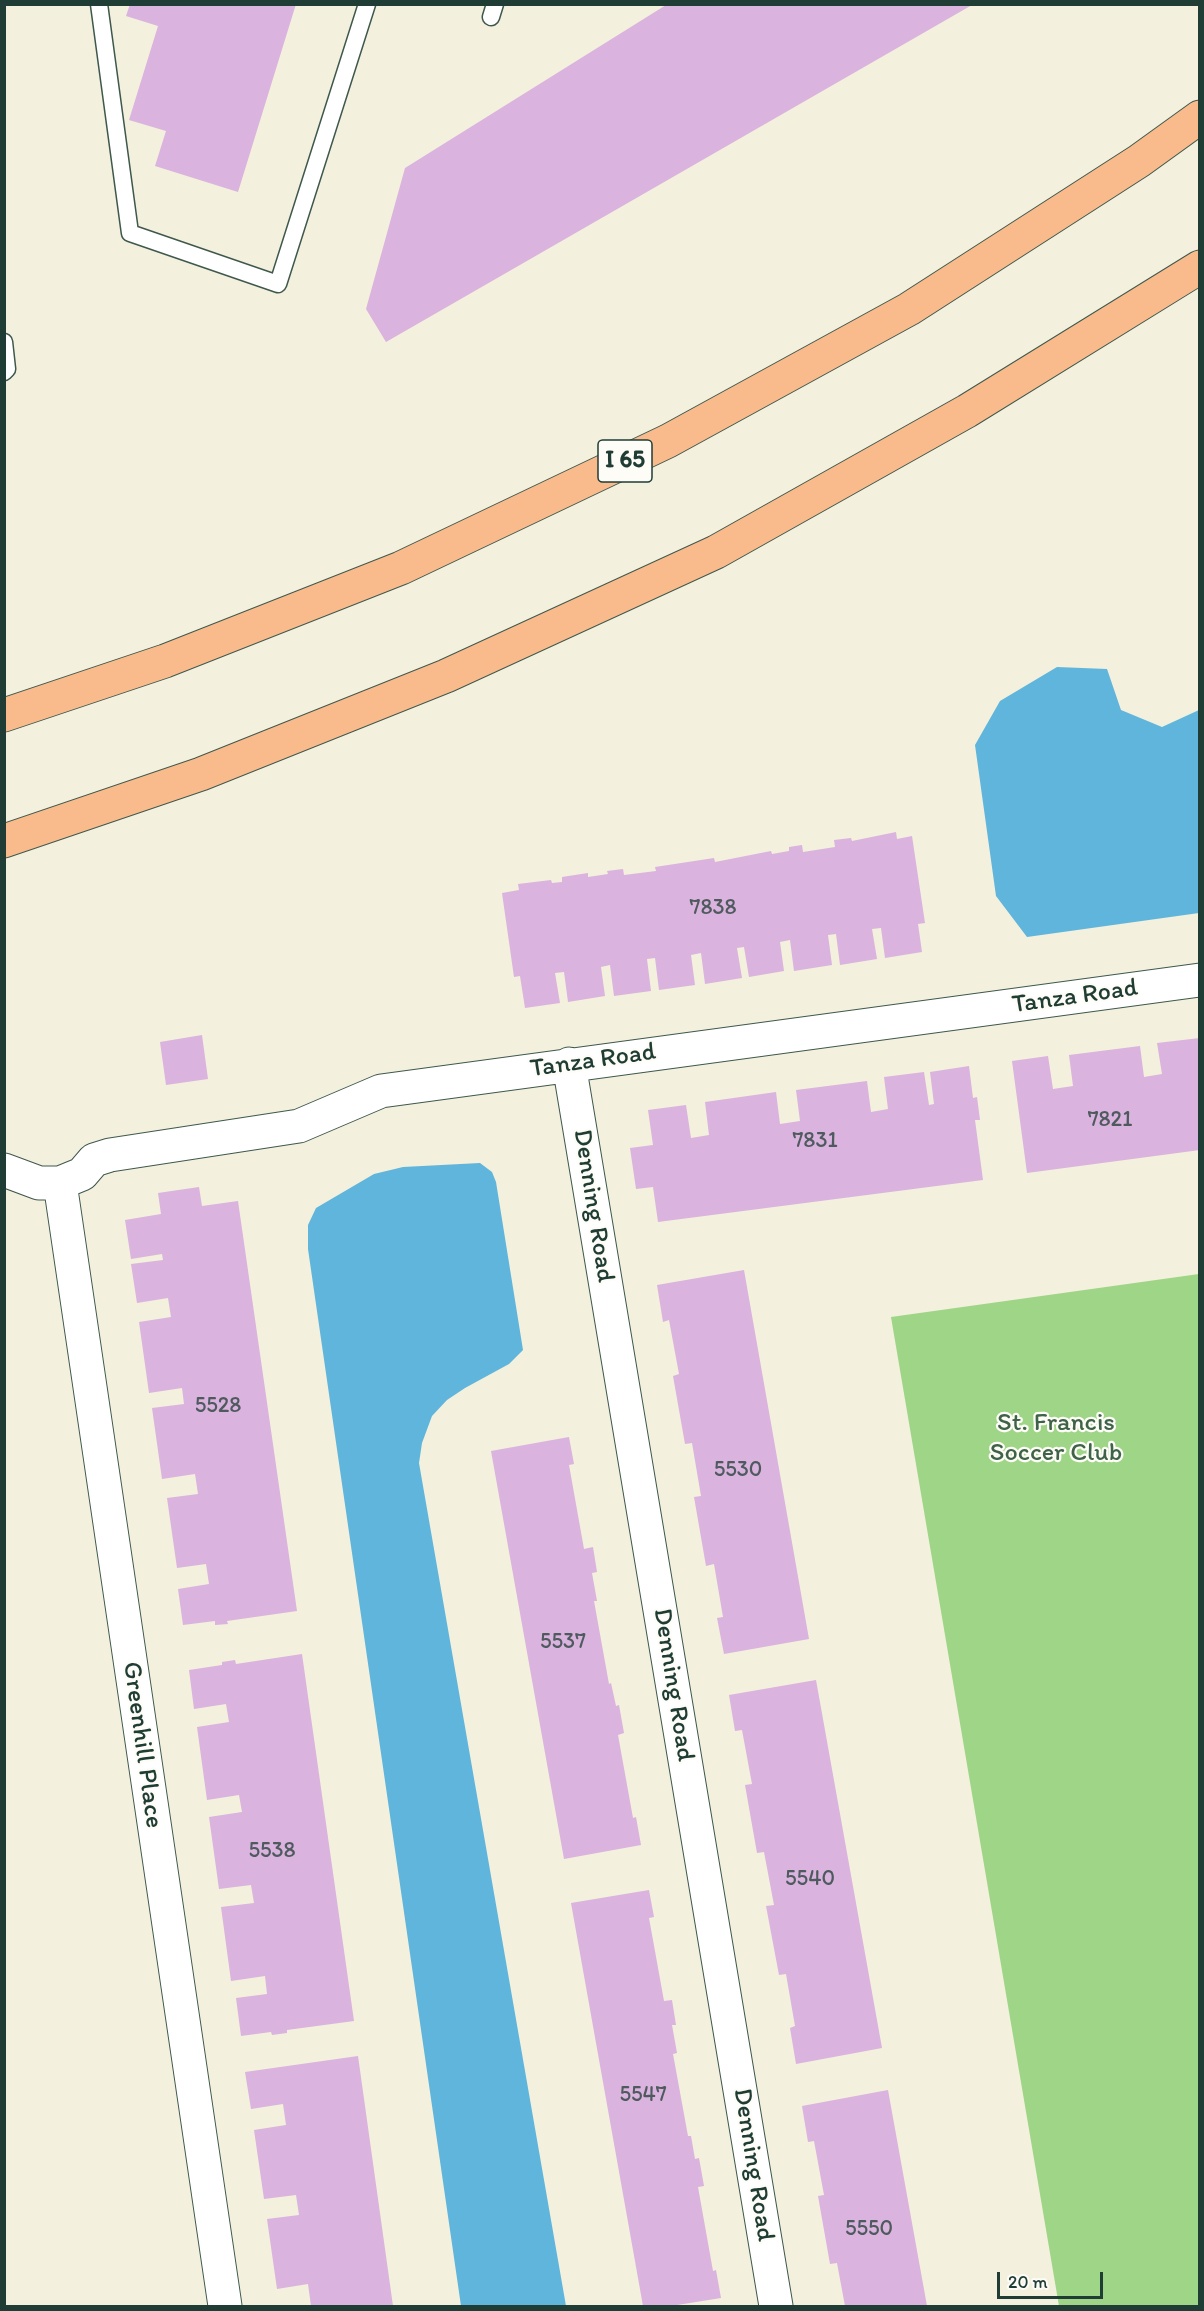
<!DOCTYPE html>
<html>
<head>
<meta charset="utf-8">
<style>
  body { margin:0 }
  #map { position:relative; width:1204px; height:2311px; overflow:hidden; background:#f3f0dd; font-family:Itim,sans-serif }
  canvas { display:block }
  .frame { position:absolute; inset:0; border:6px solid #1f3d34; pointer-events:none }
  .scale { position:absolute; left:997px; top:2272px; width:106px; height:27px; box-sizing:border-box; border:3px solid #1f3d34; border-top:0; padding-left:8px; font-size:18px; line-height:21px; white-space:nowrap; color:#1f3d34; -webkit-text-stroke:4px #fdfcf7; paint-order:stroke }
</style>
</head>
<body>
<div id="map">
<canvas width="1204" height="2311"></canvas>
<div class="frame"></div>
<div class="scale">20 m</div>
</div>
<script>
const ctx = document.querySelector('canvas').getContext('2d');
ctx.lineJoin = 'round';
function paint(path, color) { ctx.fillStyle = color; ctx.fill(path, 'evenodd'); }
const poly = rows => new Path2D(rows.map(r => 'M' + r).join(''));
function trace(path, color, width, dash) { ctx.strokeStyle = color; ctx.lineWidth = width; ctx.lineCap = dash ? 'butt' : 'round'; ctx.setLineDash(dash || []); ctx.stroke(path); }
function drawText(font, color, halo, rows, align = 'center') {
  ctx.font = font + ' Itim,sans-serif'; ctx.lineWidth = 4.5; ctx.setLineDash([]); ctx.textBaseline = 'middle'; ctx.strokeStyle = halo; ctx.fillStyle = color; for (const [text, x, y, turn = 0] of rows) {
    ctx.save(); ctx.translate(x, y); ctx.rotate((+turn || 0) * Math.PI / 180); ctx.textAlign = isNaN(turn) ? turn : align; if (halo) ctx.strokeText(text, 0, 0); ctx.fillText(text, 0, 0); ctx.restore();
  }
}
paint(poly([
  [1199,1274,1199,2306,1059,2306,891,1317]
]), '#9ed586');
paint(poly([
  [1057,667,1107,669,1121,710,1162,727,1199,710,1199,913,1027,937,996,896,975,745,1000,701],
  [480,1163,492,1172,496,1182,523,1350,509,1364,465,1388,447,1400,432,1416,422,1443,419,1463,566,2306,461,2306,308,1249,308,1225,316,1208,374,1174,403,1167]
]), '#5fb5dc');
paint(poly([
  [130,4,296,4,238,192,155,166,166,131,129,120,158,26,126,16],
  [666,5,972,5,386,342,366,309,405,168],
  [896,832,897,839,912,836,925,923,918,924,922,952,885,958,881,928,872,929,877,959,840,965,836,934,828,935,832,965,794,971,790,940,780,942,784,971,749,977,744,947,737,948,742,978,705,984,701,953,691,955,695,985,659,990,655,958,647,959,651,991,614,996,610,965,601,967,605,996,568,1002,564,972,555,973,560,1003,525,1008,520,976,514,977,502,893,519,890,518,884,551,880,552,883,562,882,562,877,588,873,588,877,608,874,607,871,623,869,624,875,656,871,655,867,714,858,715,862,771,851,772,854,789,851,789,847,802,845,803,852,835,847,834,840,851,838,852,841],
  [202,1035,208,1079,166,1085,160,1042],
  [1200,1038,1200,1150,1027,1173,1012,1061,1048,1056,1053,1089,1073,1086,1069,1055,1140,1046,1144,1077,1162,1074,1157,1043],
  [969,1066,973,1098,977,1097,980,1120,975,1120,983,1180,658,1222,653,1187,636,1189,630,1148,653,1145,648,1110,686,1105,691,1138,709,1135,705,1102,776,1092,780,1124,800,1121,796,1090,867,1081,871,1112,888,1109,884,1077,924,1072,929,1105,934,1104,930,1072],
  [199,1187,202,1206,238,1201,297,1611,227,1621,228,1624,215,1625,215,1621,183,1625,178,1589,209,1584,206,1564,177,1568,167,1498,198,1494,195,1474,162,1479,152,1408,184,1404,182,1388,149,1393,139,1322,171,1317,168,1298,137,1303,131,1264,163,1260,162,1254,131,1259,125,1220,161,1214,158,1193],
  [744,1270,809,1639,724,1654,717,1618,723,1617,714,1564,706,1566,694,1497,701,1496,692,1443,685,1444,673,1376,679,1374,669,1320,663,1322,657,1285],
  [569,1437,574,1464,569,1465,584,1549,593,1547,597,1572,592,1573,597,1601,594,1601,609,1684,611,1683,616,1706,619,1705,624,1733,618,1735,633,1818,636,1817,641,1845,564,1859,491,1451],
  [302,1654,354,2021,287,2030,287,2033,272,2035,271,2032,241,2036,236,1998,267,1994,265,1976,231,1981,221,1907,254,1903,251,1885,219,1889,209,1817,242,1812,239,1795,207,1800,197,1727,229,1722,226,1704,194,1709,189,1670,222,1665,222,1662,235,1660,236,1664],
  [816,1680,882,2048,796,2064,790,2028,795,2026,786,1974,779,1975,766,1906,774,1905,764,1852,757,1853,745,1785,752,1784,742,1730,735,1731,729,1695],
  [649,1890,654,1917,649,1918,664,2001,672,2000,676,2025,672,2025,677,2053,673,2054,688,2136,691,2136,695,2159,699,2158,704,2186,698,2187,713,2271,716,2270,721,2298,671,2306,643,2306,571,1903],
  [358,2056,393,2306,311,2306,308,2284,277,2289,267,2219,299,2215,296,2195,264,2199,254,2130,286,2125,283,2104,251,2109,245,2072],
  [888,2090,927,2306,845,2306,837,2263,830,2264,818,2196,824,2195,814,2141,808,2142,802,2106]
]), '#dab3de');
const lane = poly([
  [99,4,130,233,278,284,367,4],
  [491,17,495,4],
  [4,342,7,369,4,372]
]);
const street = poly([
  [569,1064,776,2306],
  [4,1170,39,1183,60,1183,82,1174,94,1160,110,1155,299,1126,381,1091,1200,980],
  [60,1183,225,2306]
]);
const highway = poly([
  [4,715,165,661,401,568,668,441,909,309,1139,161,1200,117],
  [4,841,201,774,446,676,716,552,967,411,1200,267]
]);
trace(lane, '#3f584d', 19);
trace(street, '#3f584d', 35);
trace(highway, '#3f584d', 35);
trace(lane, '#fff', 16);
trace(street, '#fff', 33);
trace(highway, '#fabb8c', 33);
drawText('22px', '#4e5a5e', null, [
  ["7838",713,908],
  ["7821",1110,1120],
  ["7831",815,1141],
  ["5528",218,1406],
  ["5530",738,1470],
  ["5537",563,1642],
  ["5538",272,1851],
  ["5540",810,1879],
  ["5547",643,2095],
  ["5550",869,2229]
]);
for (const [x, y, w] of [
  [625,461,54]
]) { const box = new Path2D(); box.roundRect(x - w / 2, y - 21, w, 42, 4.5); ctx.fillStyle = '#fdfcf7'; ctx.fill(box); trace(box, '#1f3d34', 1.5); }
drawText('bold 24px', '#1f3d34', null, [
  ["I 65",625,461]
]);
drawText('26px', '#1f3d34', '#fdfcf7', [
  ["Tanza Road",1075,997,-8],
  ["Tanza Road",593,1061,-8],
  ["Denning Road",593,1206,81],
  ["Denning Road",673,1685,81],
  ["Greenhill Place",142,1745,82],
  ["Denning Road",753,2165,81]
]);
drawText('26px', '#3f6348', '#fdfcf7', [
  ["St. Francis",1056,1423],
  ["Soccer Club",1056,1453]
]);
</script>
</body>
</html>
